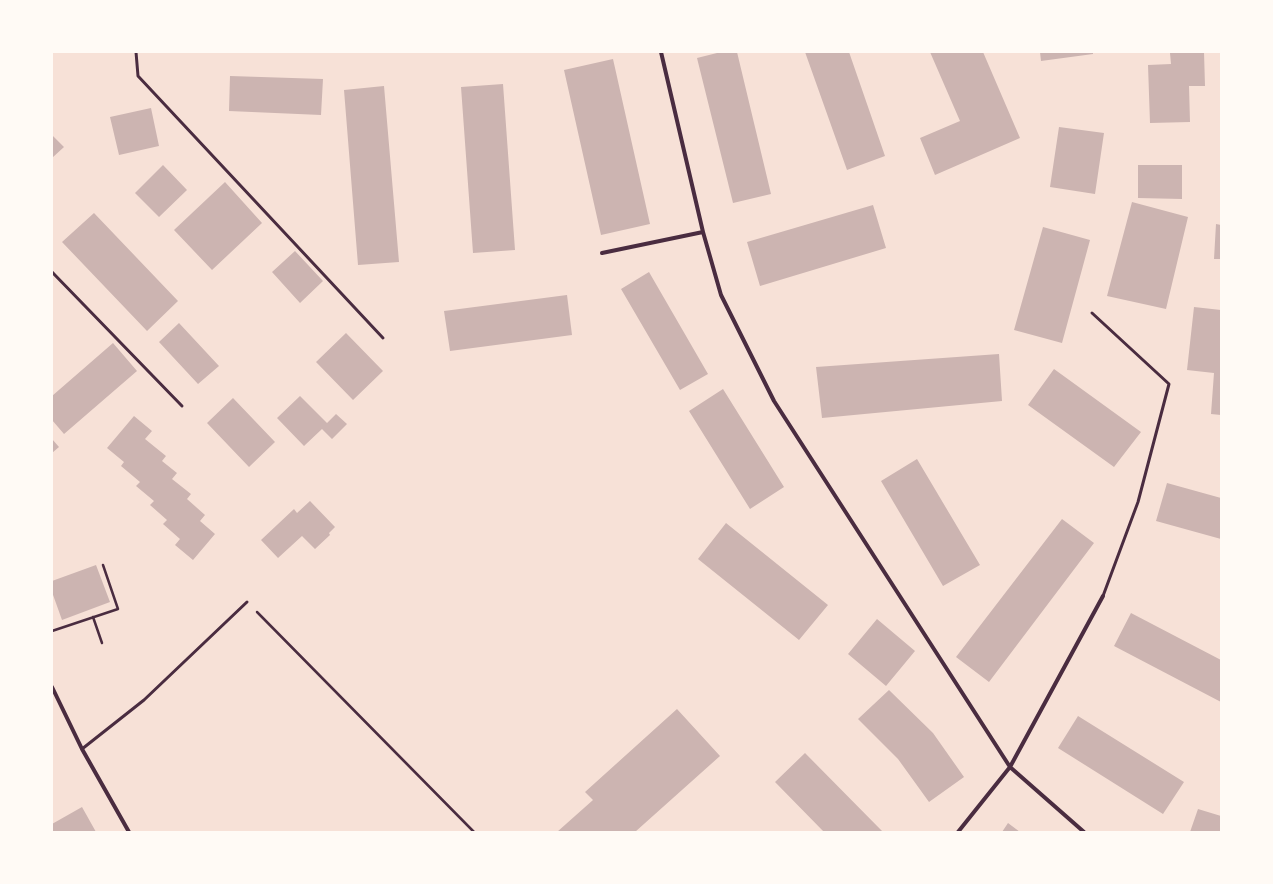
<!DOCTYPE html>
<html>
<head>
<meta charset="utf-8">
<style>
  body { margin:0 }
  #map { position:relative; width:1273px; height:884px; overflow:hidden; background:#f7e1d7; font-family:Rubik,sans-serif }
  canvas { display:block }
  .frame { position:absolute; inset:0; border:53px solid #fffaf5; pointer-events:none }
</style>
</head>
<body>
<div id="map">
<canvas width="1273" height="884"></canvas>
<div class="frame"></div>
</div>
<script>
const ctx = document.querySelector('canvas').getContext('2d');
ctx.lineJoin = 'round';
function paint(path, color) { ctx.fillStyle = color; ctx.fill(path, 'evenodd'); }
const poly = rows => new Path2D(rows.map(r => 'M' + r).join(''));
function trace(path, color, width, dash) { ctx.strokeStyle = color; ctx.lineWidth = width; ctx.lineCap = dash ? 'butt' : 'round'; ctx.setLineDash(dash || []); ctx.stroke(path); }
paint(poly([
  [721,52,737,52,771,194,733,203,697,58],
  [805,52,849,52,885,156,847,170],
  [930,52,983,52,1020,138,935,175,920,138,960,121],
  [1040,52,1093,52,1093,54,1041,61],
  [1204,52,1205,86,1189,86,1190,122,1150,123,1148,65,1171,64,1170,53],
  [613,59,650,224,601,235,564,70],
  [230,76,323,79,321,115,229,111],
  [503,84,515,250,473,253,461,87],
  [384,86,399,262,358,265,344,90],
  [151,108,159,146,119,155,110,117],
  [1059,127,1104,133,1095,194,1050,187],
  [52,135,64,147,52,158],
  [163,165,187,190,159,217,135,193],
  [1138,165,1182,165,1182,199,1138,198],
  [225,182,262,223,212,270,174,230],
  [1132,202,1188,217,1166,309,1107,296],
  [873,205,886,248,760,286,747,242],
  [94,213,178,301,147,331,62,242],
  [1216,224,1221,225,1221,259,1214,259],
  [1043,227,1090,240,1062,343,1014,330],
  [295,251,323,281,300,303,272,272],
  [649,272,708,374,680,390,621,289],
  [567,295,572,335,450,351,444,311],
  [1194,307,1221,310,1221,415,1211,414,1214,373,1187,370],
  [179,323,219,366,198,384,159,342],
  [346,333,383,371,353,400,316,362],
  [113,343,137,371,64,434,52,420,52,396],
  [999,354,1002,401,822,418,816,367],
  [1054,369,1141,432,1114,467,1028,405],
  [723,389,784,487,750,509,689,411],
  [300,396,327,423,336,414,347,424,332,439,322,429,304,446,277,418],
  [233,398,275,442,249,467,207,423],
  [134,416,152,431,145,439,166,456,162,461,177,473,172,479,191,494,187,499,205,515,200,521,215,534,193,560,175,545,180,539,163,524,167,520,150,505,154,501,136,486,140,482,121,466,124,462,107,448],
  [52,439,59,447,52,453],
  [917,459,980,565,943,586,881,481],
  [1167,483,1221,498,1221,539,1156,521],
  [310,501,335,527,329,533,330,535,315,549,302,536,278,558,261,540,294,509,297,513],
  [1062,519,1094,543,989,682,956,657],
  [726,523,828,605,799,640,698,559],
  [96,565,110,602,62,620,52,592,52,581],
  [1131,613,1221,660,1221,702,1114,646],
  [877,619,915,651,886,686,848,654],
  [889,690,933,733,964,777,929,802,898,759,858,719],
  [677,709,720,756,635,832,557,832,593,800,585,792],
  [1078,716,1184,782,1163,814,1058,748],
  [805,753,883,832,824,832,775,782],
  [82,807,96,832,52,832,52,824],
  [1198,809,1221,816,1221,832,1190,832],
  [1008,823,1020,832,1002,832]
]), '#ccb4b1');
trace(poly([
  [257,612,474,832],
  [93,617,102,643],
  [52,631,118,609,103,565]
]), '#4a2c40', 2.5);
trace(poly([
  [136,52,138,76,383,338],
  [52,272,182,406],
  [1092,313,1169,384,1138,502,1103,596],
  [82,749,144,700,247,602]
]), '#4a2c40', 3);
trace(poly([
  [661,52,703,232,721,295,774,401,1010,767,1084,832],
  [602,253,703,232],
  [52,687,82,749,129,832],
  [958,832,1010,767,1103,596]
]), '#4a2c40', 4);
</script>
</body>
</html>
